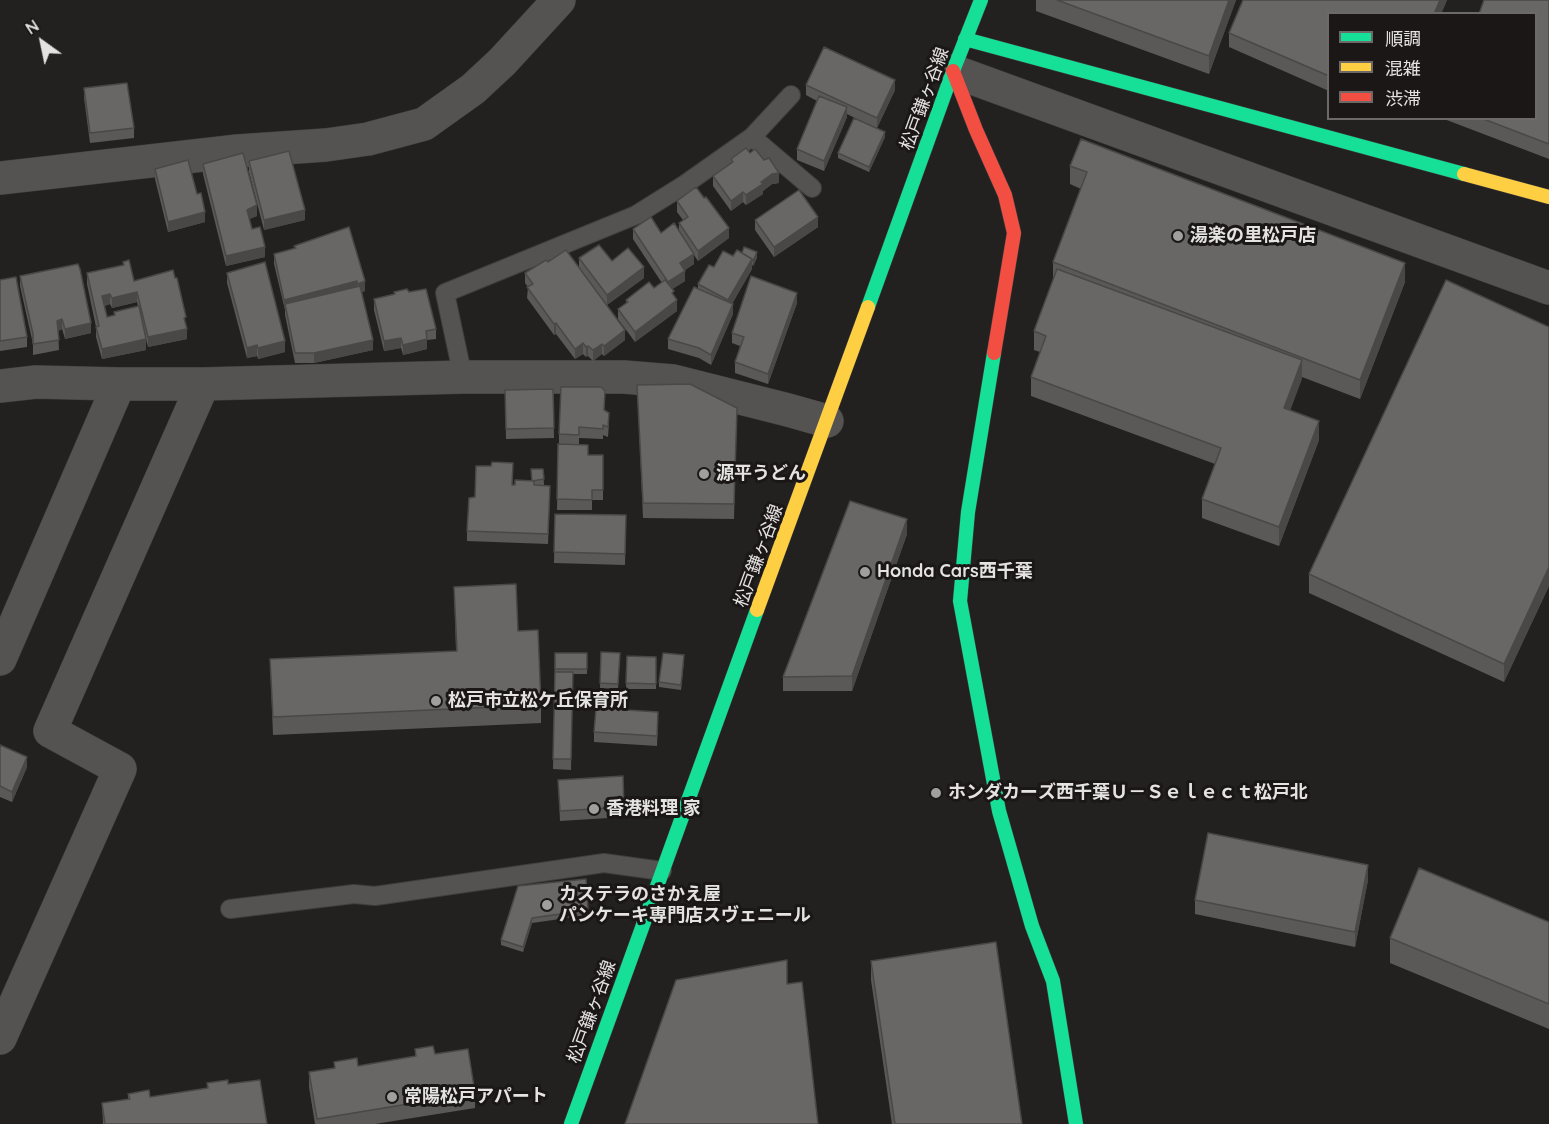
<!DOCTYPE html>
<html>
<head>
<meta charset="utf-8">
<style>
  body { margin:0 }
  #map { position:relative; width:1549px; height:1124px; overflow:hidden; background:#232120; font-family:Quicksand,"Noto Sans JP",sans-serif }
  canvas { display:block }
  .legend { position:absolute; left:1327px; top:12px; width:210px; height:108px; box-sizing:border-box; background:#1b1716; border:2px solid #6c6968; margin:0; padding:8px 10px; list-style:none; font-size:18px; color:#e5e3e2 }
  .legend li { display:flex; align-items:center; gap:12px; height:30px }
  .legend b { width:30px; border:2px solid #6c6968 }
  .north { position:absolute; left:12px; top:12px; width:60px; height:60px; -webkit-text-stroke:4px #1b1716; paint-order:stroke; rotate:327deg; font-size:16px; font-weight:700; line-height:24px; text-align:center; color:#e5e3e2 }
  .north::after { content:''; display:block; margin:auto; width:21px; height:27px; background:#e5e3e2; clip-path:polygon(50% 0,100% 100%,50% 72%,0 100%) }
</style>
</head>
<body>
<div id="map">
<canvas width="1549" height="1124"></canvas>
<ul class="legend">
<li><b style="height:8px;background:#16e098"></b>順調</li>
<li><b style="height:8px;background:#ffcf43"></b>混雑</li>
<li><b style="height:8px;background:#f24e42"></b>渋滞</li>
</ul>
<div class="north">N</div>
</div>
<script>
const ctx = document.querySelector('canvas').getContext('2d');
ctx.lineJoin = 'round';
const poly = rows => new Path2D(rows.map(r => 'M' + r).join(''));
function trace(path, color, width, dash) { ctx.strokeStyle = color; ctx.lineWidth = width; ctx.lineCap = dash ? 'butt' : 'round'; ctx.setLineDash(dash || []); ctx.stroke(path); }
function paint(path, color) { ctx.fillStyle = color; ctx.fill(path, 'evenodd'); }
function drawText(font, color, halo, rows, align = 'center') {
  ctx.font = font + ' Quicksand,"Noto Sans JP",sans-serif'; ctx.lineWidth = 6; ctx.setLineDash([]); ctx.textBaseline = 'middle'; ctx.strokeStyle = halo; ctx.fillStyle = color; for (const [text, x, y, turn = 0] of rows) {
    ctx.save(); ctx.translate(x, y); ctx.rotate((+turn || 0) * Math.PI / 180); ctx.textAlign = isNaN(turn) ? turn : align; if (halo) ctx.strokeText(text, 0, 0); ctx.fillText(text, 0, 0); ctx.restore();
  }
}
const lane = poly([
  [752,137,812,188],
  [463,377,445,293,636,215,684,185,752,137,791,95],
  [230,909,354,894,375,896,604,863,662,871]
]);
const street = poly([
  [953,71,1549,288],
  [0,178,238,151,326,145,368,139,424,124,473,89,502,62,559,0],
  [0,386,36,382,119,384,203,384,463,377,624,377,673,381,788,410,827,421],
  [0,659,119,384],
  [0,1038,120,769,50,731,203,384]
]);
const fast = poly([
  [965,39,1464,174],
  [868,307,953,71,981,0],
  [994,353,968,512,960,601,999,811,1032,926,1053,981,1076,1124],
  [571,1124,757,610]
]);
const slow = poly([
  [1464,174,1549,197],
  [757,610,868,307]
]);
const jam = poly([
  [953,71,976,130,1005,195,1014,233,994,353]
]);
trace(lane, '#3f3e3d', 20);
trace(street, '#3f3e3d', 34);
trace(fast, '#3f3e3d', 15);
trace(slow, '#3f3e3d', 15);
trace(jam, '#3f3e3d', 15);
trace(lane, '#545352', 18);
trace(street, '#545352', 33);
trace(fast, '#16e098', 14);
trace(slow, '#ffcf43', 14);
trace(jam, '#f24e42', 14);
paint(poly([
  [1036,0,1236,0,1209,74,1036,11],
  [1243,0,1447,0,1441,14,1329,14,1329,91,1229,47,1229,33],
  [1549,0,1549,159,1444,119,1444,118,1536,118],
  [806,85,895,90,877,128,885,137,869,172,838,158,838,153,867,124,847,114,847,117,824,171,797,160,797,149,817,101,806,95],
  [84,88,134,128,134,138,90,143,84,98],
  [750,153,779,183,772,184,763,191,763,194,746,205,743,202,731,211,713,186,713,176,731,164,731,159],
  [249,161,305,220,264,230,249,172],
  [203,164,257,216,249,219,252,229,265,257,226,266,203,174],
  [1070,166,1405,282,1360,399,1302,377,1290,410,1319,440,1279,546,1202,518,1202,499,1215,464,1031,396,1031,377,1040,352,1034,350,1034,331,1053,281,1053,262,1081,189,1070,184],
  [155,169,197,194,205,222,168,232,155,179],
  [677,201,729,238,698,261,694,255,694,264,685,270,685,281,672,289,677,311,635,342,618,319,618,309,626,303,626,300,654,288,662,283,633,239,633,229,661,233,679,231,679,223,683,220,677,212],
  [755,220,818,227,774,257,755,230],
  [349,227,365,291,362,292,373,350,314,363,295,363,285,315,285,310,274,264,274,254,294,249,294,246],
  [742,253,757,258,752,266,752,269,732,304,733,314,711,365,699,358,668,349,668,339,698,289,698,284,714,267,733,256],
  [579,258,612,261,644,278,607,305,583,273,625,340,604,356,602,354,593,361,588,356,586,357,583,354,575,359,556,334,554,335,527,298,528,287,525,283,525,273,548,262,579,268],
  [123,262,134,281,186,327,187,339,148,347,142,324,146,350,102,359,96,337,96,327,87,284,87,273,123,265],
  [137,302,138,306,114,312,114,315,107,317,104,306,110,304,112,308],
  [227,273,285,352,258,359,257,356,247,358,227,283],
  [20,276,91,333,65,339,62,329,58,331,59,350,33,355,33,344,20,286],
  [0,280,27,337,27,347,0,351],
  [409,292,436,329,436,339,427,340,427,349,403,355,401,348,384,351,374,310,374,299],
  [797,303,768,384,735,373,735,362,740,346,732,343,732,333],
  [1549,327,1549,586,1504,682,1309,593,1309,574],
  [637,385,737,408,734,519,643,518],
  [553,389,554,438,506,439,505,390],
  [604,410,609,423,608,437,603,435,603,439,579,438,579,445,588,455,603,455,603,500,592,500,592,510,557,510,558,444,559,444,559,434],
  [543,469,544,485,537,485,550,496,548,544,467,541,467,531,475,497,512,485,532,481],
  [555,514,626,515,625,565,554,563],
  [907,534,852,691,783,691,783,677],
  [454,587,518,631,541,705,541,723,273,735,270,659,456,651],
  [601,652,620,653,618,689,600,688],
  [555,653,587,653,587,674,573,674,571,770,553,769],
  [627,656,656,657,656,689,626,689],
  [684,661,681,690,659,687,659,682],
  [658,722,657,746,594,742,594,732],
  [0,745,27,767,12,802,0,797],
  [558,780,624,807,624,817,560,821],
  [1368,880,1355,947,1195,914,1195,900],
  [518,886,588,910,588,915,532,923,523,952,501,945,501,940],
  [1549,922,1549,1029,1390,963,1390,938],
  [871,961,1022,1124,892,1124,871,980],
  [415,1049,435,1054,475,1093,475,1108,375,1124,315,1124,309,1087,309,1072,334,1068,334,1062,358,1066,415,1056],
  [207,1083,228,1084,267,1124,103,1124,102,1103,128,1099,128,1094,150,1097,207,1088]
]), '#5a5958');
paint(poly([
  [1229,0,1236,0,1209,74,1209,56],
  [1440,0,1447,0,1441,14,1434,14],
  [895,80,895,90,877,128,877,118],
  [847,107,847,117,824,171,824,161],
  [885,132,885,137,869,172,869,167],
  [779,173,779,183,772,184,763,191,763,194,746,205,746,195,772,174],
  [743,192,743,202,731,211,731,201],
  [257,205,257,216,247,220,247,210],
  [305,210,305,220,264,230,264,220],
  [205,212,205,222,168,232,168,222],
  [818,217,818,227,774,257,774,247],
  [729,228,729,238,698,261,698,251],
  [265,247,265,257,226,266,226,256],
  [757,252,757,258,753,267,753,261],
  [694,254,694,264,680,273,680,263],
  [752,259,752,269,728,311,728,300],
  [1405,263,1405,282,1360,399,1360,380],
  [644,267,644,278,607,305,607,295],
  [685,271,685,281,668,292,668,282],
  [357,281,357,291,285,304,284,310,284,300],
  [365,281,365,291,358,294,358,284],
  [137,292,137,302,112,308,112,298],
  [797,293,797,303,768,384,768,374],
  [110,294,110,304,102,307,102,296],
  [677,300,677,311,635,342,635,332],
  [733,304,733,314,711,365,711,355],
  [62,319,62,329,57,332,57,321],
  [91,323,91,333,65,339,65,329],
  [556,323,556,334,554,335,554,324],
  [187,329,187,339,148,347,148,337],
  [625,330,625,340,604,356,604,346],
  [401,338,401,348,384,351,384,341],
  [146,339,146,350,102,359,102,349],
  [427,339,427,349,403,355,403,345],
  [373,340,373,350,314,363,314,353],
  [285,341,285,352,258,359,258,348],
  [583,343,583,354,575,359,575,349],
  [602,344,602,354,593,361,593,350],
  [257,345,257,356,247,358,247,348],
  [588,346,588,356,586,357,586,347],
  [1302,360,1302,379,1284,427,1284,408],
  [1319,421,1319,440,1279,546,1279,527],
  [907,519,907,534,852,691,852,676],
  [1549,567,1549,586,1504,682,1504,664],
  [27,757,27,767,12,802,12,792],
  [1368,865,1368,880,1355,947,1355,932],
  [532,918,532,923,523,952,523,947]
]), '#4a4847');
const building = poly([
  [1057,0,1229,0,1209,56,1057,0],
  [1243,0,1440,0,1434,14,1329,14,1329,76,1229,33,1243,0],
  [1484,0,1549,0,1549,144,1481,118,1536,118,1536,14,1479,14,1484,0],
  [824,47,895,80,877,118,806,85,824,47],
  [127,83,134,128,90,133,84,88,127,83],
  [819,96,847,107,824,161,797,149,819,96],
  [854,118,885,132,869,167,838,153,854,118],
  [1081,139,1405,263,1360,380,1053,262,1087,172,1070,166,1081,139],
  [746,148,750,153,755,149,764,160,769,158,779,173,772,174,761,182,763,184,746,195,743,192,731,201,713,176,733,162,731,159,746,148],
  [289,151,305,210,264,220,249,161,289,151],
  [243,153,257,205,247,210,252,229,260,227,265,247,226,256,203,164,243,153],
  [188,160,197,194,201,193,205,212,168,222,155,169,188,160],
  [696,187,704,198,706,197,729,228,698,251,679,223,688,217,677,201,696,187],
  [799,190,818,217,774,247,755,220,799,190],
  [651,217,661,233,674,223,694,254,680,263,685,271,668,282,633,229,651,217],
  [349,227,365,281,358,284,357,281,284,300,274,254,296,248,294,246,349,227],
  [599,245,612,261,628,248,644,267,607,295,579,258,599,245],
  [744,247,757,252,753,261,752,259,742,253,744,247],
  [566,250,625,330,604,346,602,344,593,350,588,346,586,347,583,343,575,349,556,323,554,324,527,287,533,284,525,273,546,260,548,262,566,250],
  [737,250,752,259,728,300,698,284,709,265,714,267,723,251,733,256,737,250],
  [129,260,134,281,173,270,175,278,177,278,186,317,184,318,187,329,148,337,137,292,112,298,110,294,102,296,107,317,115,315,114,312,139,306,146,339,102,349,96,327,99,326,87,273,124,265,123,262,129,260],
  [265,262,285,341,258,348,257,345,247,348,227,273,265,262],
  [78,264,80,269,91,323,65,329,62,319,57,321,59,340,33,344,33,334,20,276,78,264],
  [1057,269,1302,360,1284,408,1319,421,1279,527,1202,499,1221,448,1031,377,1046,336,1034,331,1057,269],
  [751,276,797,293,768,374,735,362,744,337,732,333,751,276],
  [16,277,27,337,0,341,0,280,16,277],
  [665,280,674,291,672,293,677,300,635,332,618,309,628,302,626,300,649,282,654,288,665,280],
  [1446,280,1549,327,1549,567,1504,664,1309,574,1446,280],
  [360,286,373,340,314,353,295,353,285,304,360,286],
  [694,287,733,304,711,355,699,348,668,339,694,287],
  [407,289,409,292,426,289,436,329,426,331,427,339,403,345,401,338,384,341,374,299,395,294,394,292,407,289],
  [690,384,737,408,734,504,643,503,637,385,690,384],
  [561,387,601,387,605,391,604,410,609,413,608,427,603,425,603,429,579,427,579,435,559,434,561,387],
  [553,389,554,428,506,429,505,390,553,389],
  [558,444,588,445,588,455,603,455,603,490,592,490,592,500,557,499,558,444],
  [492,462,513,463,512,485,515,485,515,480,534,481,534,485,550,486,548,534,467,531,469,498,475,497,476,466,491,466,492,462],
  [531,469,543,469,544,479,532,481,531,469],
  [850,501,907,519,852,676,783,677,850,501],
  [555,514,626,515,625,554,554,552,555,514],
  [516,584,518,631,538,630,541,705,273,717,270,659,457,651,454,587,516,584],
  [601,652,620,653,618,684,600,683,601,652],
  [555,653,587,653,587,669,555,669,555,653],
  [663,653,684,655,681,685,659,682,663,653],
  [627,656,656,657,656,684,626,683,627,656],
  [555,672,573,672,571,759,553,759,555,672],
  [596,708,658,712,657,736,594,732,596,708],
  [0,745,27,757,12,792,0,786,0,745],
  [623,776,624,807,560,811,558,780,623,776],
  [1208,833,1368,865,1355,932,1195,900,1208,833],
  [1419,868,1549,922,1549,1004,1390,938,1419,868],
  [586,879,588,910,532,918,523,947,501,940,518,886,586,879],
  [996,942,1022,1124,895,1124,871,961,996,942],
  [787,960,787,984,802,982,818,1124,625,1124,676,980,787,960],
  [433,1046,435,1054,468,1049,475,1093,317,1119,309,1072,335,1068,334,1062,357,1058,358,1066,416,1056,415,1049,433,1046],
  [228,1080,228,1084,260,1080,267,1124,105,1124,102,1103,130,1099,128,1094,149,1090,150,1097,208,1088,207,1083,228,1080]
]);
paint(building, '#696766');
trace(building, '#4a4847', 1.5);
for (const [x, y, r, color] of [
  [1178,236,6,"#a19f9e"],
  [704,474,6,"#a19f9e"],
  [865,572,6,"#a19f9e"],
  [436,701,6,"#a19f9e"],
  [936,793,6,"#a19f9e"],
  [594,809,6,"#a19f9e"],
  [547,905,6,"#a19f9e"],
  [392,1097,6,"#a19f9e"]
]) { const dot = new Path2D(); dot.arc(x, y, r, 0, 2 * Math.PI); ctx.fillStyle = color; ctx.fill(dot); trace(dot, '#1b1716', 2); }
drawText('18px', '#e5e3e2', '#1b1716', [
  ["松戸鎌ヶ谷線",925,99,-70],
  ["松戸鎌ヶ谷線",759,556,-70],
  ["松戸鎌ヶ谷線",592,1012,-70]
]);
drawText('bold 18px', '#e5e3e2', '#1b1716', [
  ["湯楽の里松戸店",1190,236],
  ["源平うどん",716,474],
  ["Honda Cars西千葉",877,572],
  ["松戸市立松ケ丘保育所",448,701],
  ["ホンダカーズ西千葉Ｕ－Ｓｅｌｅｃｔ松戸北",948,793],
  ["香港料理 家",606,809],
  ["カステラのさかえ屋",559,895],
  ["パンケーキ専門店スヴェニール",559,916],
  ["常陽松戸アパート",404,1097]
], 'left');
</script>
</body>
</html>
